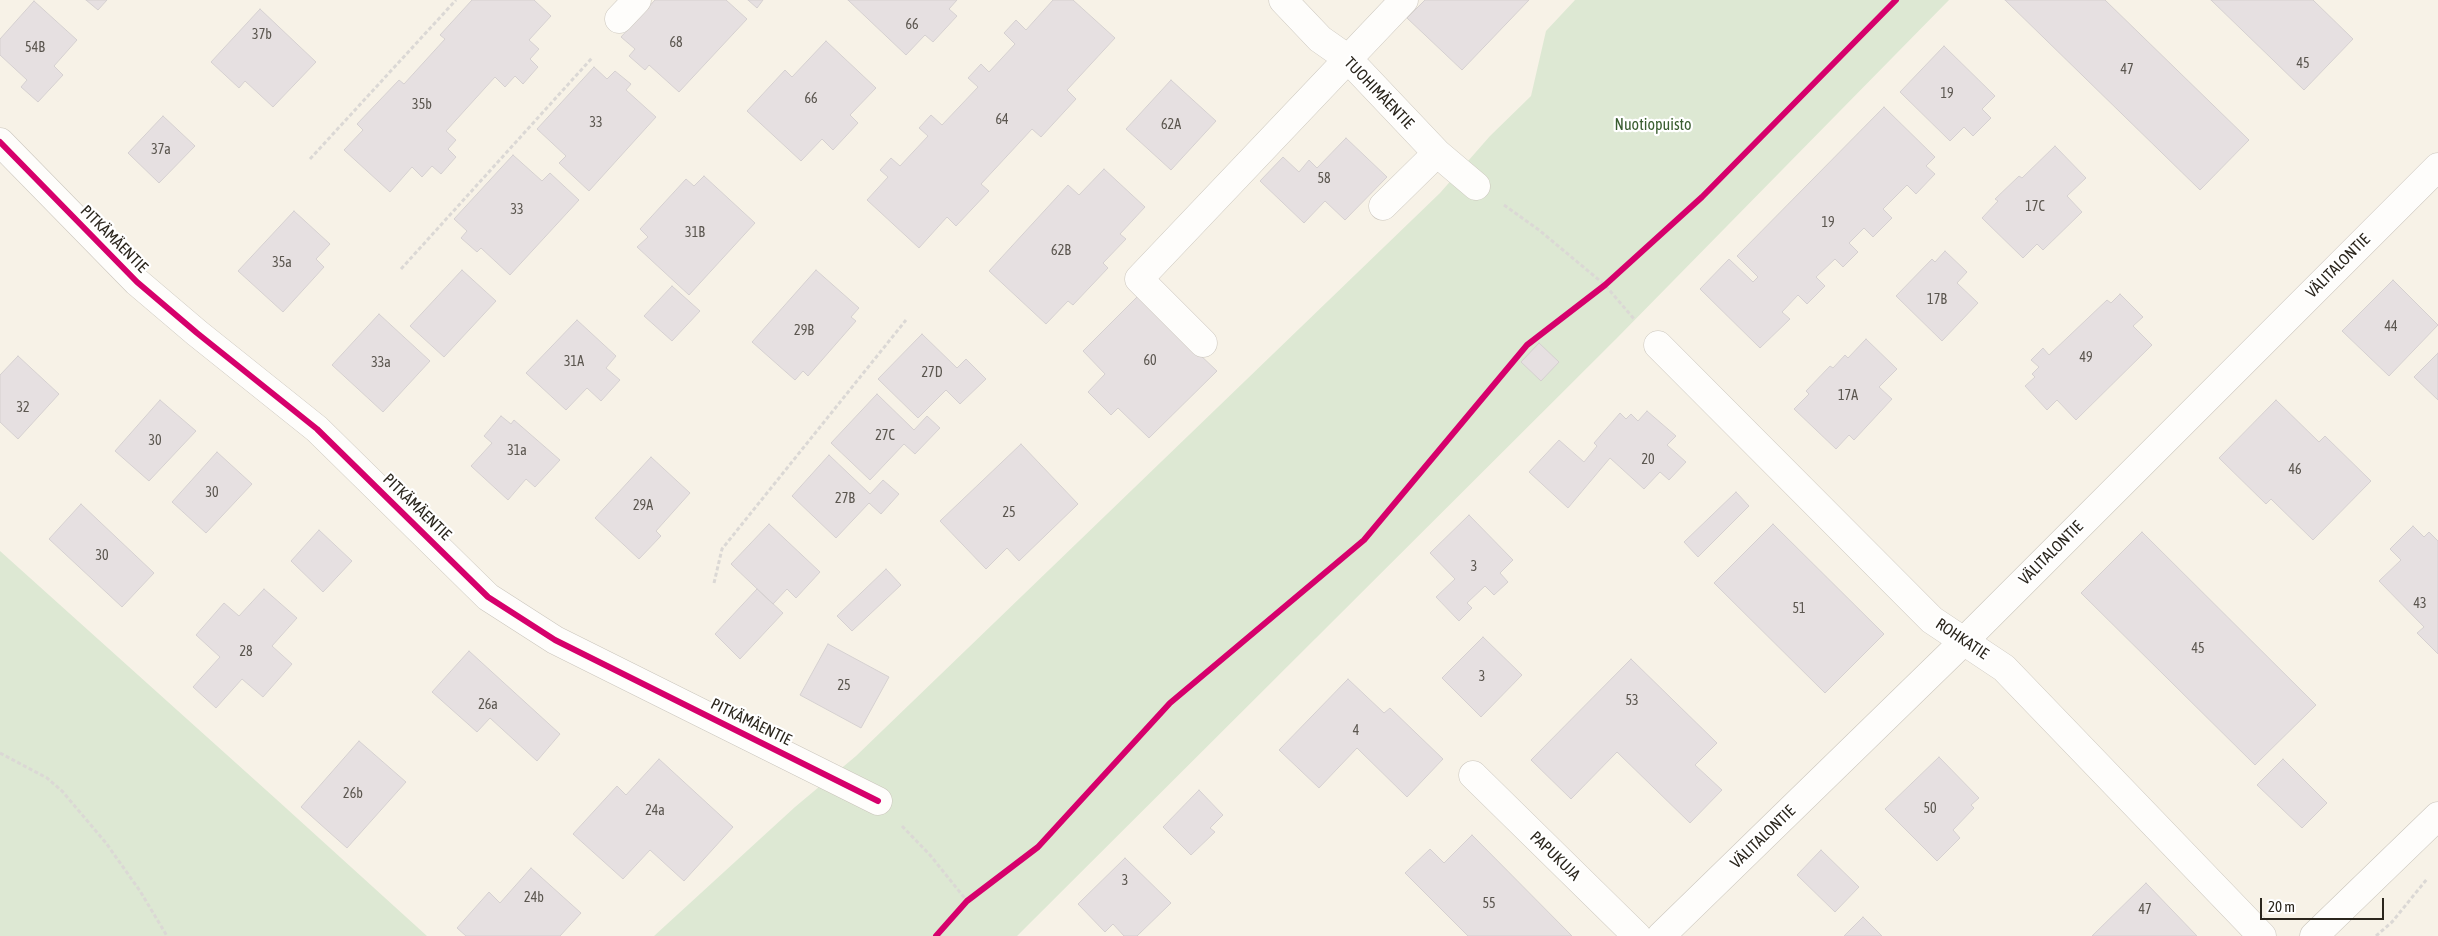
<!DOCTYPE html>
<html>
<head>
<meta charset="utf-8">
<style>
  body { margin:0 }
  #map { position:relative; width:2438px; height:936px; overflow:hidden; background:#f7f2e7; font-family:"Asap Condensed",sans-serif }
  canvas { display:block }
  .scale { position:absolute; left:2260px; top:898px; width:124px; height:22px; box-sizing:border-box; border:2px solid #2b261d; border-top:0; padding-left:6px; font-size:15px; line-height:18px; white-space:nowrap; color:#2b261d; -webkit-text-stroke:4px #fff; paint-order:stroke }
</style>
</head>
<body>
<div id="map">
<canvas width="2438" height="936"></canvas>
<div class="scale">20 m</div>
</div>
<script>
const ctx = document.querySelector('canvas').getContext('2d');
ctx.lineJoin = 'round';
function paint(path, color) { ctx.fillStyle = color; ctx.fill(path, 'evenodd'); }
const poly = rows => new Path2D(rows.map(r => 'M' + r).join(''));
function trace(path, color, width, dash) { ctx.strokeStyle = color; ctx.lineWidth = width; ctx.lineCap = dash ? 'butt' : 'round'; ctx.setLineDash(dash || []); ctx.stroke(path); }
function drawText(font, color, halo, rows, align = 'center') {
  ctx.font = font + ' "Asap Condensed",sans-serif'; ctx.lineWidth = 4.5; ctx.setLineDash([]); ctx.textBaseline = 'middle'; ctx.strokeStyle = halo; ctx.fillStyle = color; for (const [text, x, y, turn = 0] of rows) {
    ctx.save(); ctx.translate(x, y); ctx.rotate((+turn || 0) * Math.PI / 180); ctx.textAlign = isNaN(turn) ? turn : align; if (halo) ctx.strokeText(text, 0, 0); ctx.fillText(text, 0, 0); ctx.restore();
  }
}
paint(poly([
  [1575,0,1949,0,1616,339,1017,936,654,936,795,807,856,756,1440,193,1490,136,1531,96,1546,31],
  [0,551,276,799,427,936,0,936]
]), '#dde8d3');
const building = poly([
  [86,0,107,0,98,10,86,0],
  [472,0,534,0,551,16,529,40,539,49,530,59,538,67,523,84,515,76,505,87,495,77,446,131,456,140,448,149,456,157,441,174,432,166,422,177,412,167,390,192,344,150,363,130,357,124,399,80,404,84,445,39,440,35,472,0],
  [655,0,726,0,747,19,679,92,649,65,645,70,629,56,635,49,621,37,655,0],
  [748,0,763,0,757,8,748,0],
  [848,0,957,0,949,9,957,16,933,42,925,35,906,55,848,0],
  [1053,0,1073,0,1115,38,1067,90,1076,99,1041,137,1032,129,981,184,989,191,956,226,947,217,919,248,867,200,888,177,880,170,891,158,900,166,928,136,919,128,931,115,942,125,978,87,968,78,981,64,989,72,1015,44,1004,33,1016,20,1026,30,1053,0],
  [1425,0,1529,0,1462,70,1407,18,1425,0],
  [2005,0,2105,0,2249,140,2200,190,2005,0],
  [2211,0,2313,0,2353,39,2304,90,2211,0],
  [34,1,77,40,54,66,63,75,38,102,21,87,27,80,0,55,0,39,34,1],
  [260,9,316,62,273,107,245,81,239,88,211,62,260,9],
  [826,41,876,88,850,115,858,123,833,150,822,139,801,161,747,111,785,70,792,77,826,41],
  [1944,46,1995,96,1982,109,1991,118,1973,136,1964,127,1950,141,1900,92,1944,46],
  [594,67,607,79,615,71,631,84,626,90,656,117,589,191,559,163,566,156,537,129,594,67],
  [1171,80,1216,121,1171,170,1126,129,1171,80],
  [1884,107,1935,157,1926,166,1935,174,1916,194,1907,185,1883,209,1892,218,1873,237,1864,228,1849,243,1858,252,1843,267,1835,259,1816,277,1825,286,1807,304,1798,295,1782,312,1790,319,1760,348,1700,289,1729,259,1753,282,1758,277,1737,256,1884,107],
  [163,116,195,146,159,183,128,153,163,116],
  [1346,138,1387,177,1345,220,1325,201,1304,223,1260,181,1283,157,1299,172,1309,160,1317,168,1346,138],
  [2055,146,2086,178,2067,196,2082,212,2043,250,2037,244,2023,258,1982,218,1998,201,1995,199,2019,176,2022,178,2055,146],
  [513,155,542,181,550,173,579,200,510,275,481,248,477,252,461,238,467,231,454,219,513,155],
  [1104,169,1145,207,1120,234,1126,239,1103,263,1108,268,1073,305,1068,301,1046,324,989,271,1068,185,1079,195,1104,169],
  [704,176,755,223,689,295,637,247,648,237,640,229,686,179,694,186,704,176],
  [294,211,330,244,316,259,324,267,283,312,238,271,294,211],
  [1945,251,1967,272,1957,283,1978,303,1942,341,1896,296,1932,259,1935,262,1945,251],
  [462,270,496,301,444,357,410,326,462,270],
  [816,270,859,308,851,317,856,321,808,376,803,371,795,380,752,342,816,270],
  [2393,280,2438,325,2389,376,2342,331,2393,280],
  [672,286,700,311,672,341,644,316,672,286],
  [2120,294,2143,317,2133,326,2152,345,2076,420,2057,400,2047,410,2025,386,2035,377,2032,374,2039,367,2031,360,2043,348,2049,355,2107,300,2111,303,2120,294],
  [1138,296,1217,371,1149,438,1118,408,1111,415,1088,392,1105,374,1083,351,1138,296],
  [379,314,430,361,383,412,332,365,379,314],
  [577,320,616,356,606,368,620,380,601,401,587,388,566,410,526,373,577,320],
  [922,334,957,368,966,359,986,379,960,404,946,390,918,418,878,379,922,334],
  [1866,339,1897,369,1879,387,1892,399,1854,440,1849,435,1836,449,1794,409,1809,394,1806,391,1830,366,1833,368,1845,355,1848,358,1866,339],
  [1539,343,1559,362,1541,381,1521,362,1539,343],
  [2438,353,2438,400,2414,377,2438,353],
  [18,356,59,394,18,439,0,422,0,375,18,356],
  [877,394,914,430,927,416,940,428,915,454,904,444,870,480,831,443,877,394],
  [160,400,196,431,149,481,115,451,160,400],
  [2276,400,2319,442,2325,436,2371,481,2313,540,2271,499,2266,504,2219,458,2276,400],
  [1647,411,1676,436,1667,445,1686,462,1669,480,1660,472,1644,489,1610,458,1568,508,1529,472,1559,440,1584,462,1597,446,1594,443,1620,413,1626,419,1631,414,1638,421,1647,411],
  [501,416,511,424,514,420,560,460,535,487,526,479,508,500,471,466,492,443,484,436,501,416],
  [1021,444,1078,504,1019,561,1007,548,986,569,940,521,1021,444],
  [217,452,252,484,206,533,172,502,217,452],
  [829,455,870,494,883,480,899,494,881,514,869,503,836,538,792,496,829,455],
  [651,457,690,493,656,531,661,536,639,559,595,518,651,457],
  [1736,492,1749,506,1698,557,1684,542,1736,492],
  [81,504,154,573,122,607,49,539,81,504],
  [1469,515,1513,560,1500,573,1508,582,1494,595,1485,586,1467,603,1472,608,1459,621,1436,597,1455,579,1430,553,1469,515],
  [769,524,820,572,796,598,787,589,773,604,731,564,769,524],
  [1773,524,1884,634,1825,693,1714,583,1773,524],
  [2413,526,2424,537,2429,532,2438,541,2438,654,2417,633,2424,627,2379,581,2401,560,2390,549,2413,526],
  [319,530,352,561,323,592,291,561,319,530],
  [2142,532,2316,705,2255,765,2081,593,2142,532],
  [886,569,901,585,852,631,837,616,886,569],
  [264,589,297,618,272,646,292,664,263,697,242,679,216,708,193,687,220,657,196,635,224,603,239,616,264,589],
  [757,589,783,613,740,659,715,634,757,589],
  [1483,637,1522,675,1481,717,1442,678,1483,637],
  [828,644,889,677,861,728,800,695,828,644],
  [469,651,560,734,537,761,490,718,477,732,432,692,469,651],
  [1631,659,1717,743,1695,765,1722,790,1690,823,1617,752,1571,799,1531,760,1631,659],
  [1348,679,1384,713,1390,708,1443,759,1407,797,1357,748,1319,788,1279,750,1348,679],
  [359,741,406,782,347,848,301,807,359,741],
  [1939,757,1979,798,1971,805,1974,808,1953,830,1960,838,1937,861,1885,809,1939,757],
  [659,759,733,827,684,881,650,850,623,879,573,834,617,786,626,795,659,759],
  [2283,759,2327,803,2302,828,2257,785,2283,759],
  [1199,790,1223,815,1210,828,1215,832,1191,855,1163,827,1199,790],
  [1472,835,1572,936,1468,936,1405,873,1430,849,1444,863,1472,835],
  [1821,850,1859,887,1835,912,1797,875,1821,850],
  [1125,858,1171,903,1137,936,1124,936,1113,924,1105,932,1078,904,1125,858],
  [531,868,581,913,560,936,466,936,457,928,489,892,500,903,531,868],
  [2146,883,2197,936,2092,936,2146,883],
  [1863,917,1882,936,1844,936,1863,917]
]);
paint(building, '#e6e0e1');
trace(building, '#d5d0d0', 1);
const minor = poly([
  [1283,0,1320,39,1347,58,1437,153,1476,186],
  [619,19,637,0],
  [0,142,137,282,197,333,317,429,488,597,555,640,878,801],
  [1383,206,1437,153],
  [1203,343,1139,279,1404,0],
  [1658,345,1932,620,2004,668,2262,936],
  [1473,775,1637,936],
  [1661,936,1964,641,2438,167],
  [2314,936,2438,816]
]);
trace(minor, '#cac5bc', 29);
trace(poly([
  [310,159,456,0],
  [1504,205,1539,230,1605,285,1634,319],
  [401,269,592,58],
  [714,583,722,549,906,320],
  [0,753,47,778,62,791,106,843,140,891,167,936],
  [902,826,930,855,967,901],
  [2376,936,2392,922,2427,879]
]), '#dbd8d5', 3, [4, 2.5]);
trace(minor, '#fefdfb', 28);
trace(poly([
  [0,142,137,282,197,333,317,429,488,597,555,640,878,801],
  [936,936,967,901,1038,847,1170,703,1364,540,1527,345,1605,285,1702,197,1896,0]
]), '#d6006c', 6);
drawText('14px', '#5b564f', null, [
  ["66",912,25],
  ["37b",262,35],
  ["68",676,43],
  ["54B",35,48],
  ["45",2303,64],
  ["47",2127,70],
  ["19",1947,94],
  ["66",811,99],
  ["35b",422,105],
  ["64",1002,120],
  ["33",596,123],
  ["62A",1171,125],
  ["37a",161,150],
  ["58",1324,179],
  ["17C",2035,207],
  ["33",517,210],
  ["19",1828,223],
  ["31B",695,233],
  ["62B",1061,251],
  ["35a",282,263],
  ["17B",1937,300],
  ["44",2391,327],
  ["29B",804,331],
  ["49",2086,358],
  ["60",1150,361],
  ["31A",574,362],
  ["33a",381,363],
  ["27D",932,373],
  ["17A",1848,396],
  ["32",23,408],
  ["27C",885,436],
  ["30",155,441],
  ["31a",517,451],
  ["20",1648,460],
  ["46",2295,470],
  ["30",212,493],
  ["27B",845,499],
  ["29A",643,506],
  ["25",1009,513],
  ["30",102,556],
  ["3",1474,567],
  ["43",2420,604],
  ["51",1799,609],
  ["45",2198,649],
  ["28",246,652],
  ["3",1482,677],
  ["25",844,686],
  ["53",1632,701],
  ["26a",488,705],
  ["4",1356,731],
  ["26b",353,794],
  ["50",1930,809],
  ["24a",655,811],
  ["3",1125,881],
  ["24b",534,898],
  ["55",1489,904],
  ["47",2145,910]
]);
drawText('16px', '#2b261d', '#fff', [
  ["TUOHIMÄENTIE",1379,93,46],
  ["PITKÄMÄENTIE",114,239,45],
  ["VÄLITALONTIE",2338,266,-45],
  ["PITKÄMÄENTIE",417,507,44],
  ["VÄLITALONTIE",2051,553,-45],
  ["ROHKATIE",1962,639,34],
  ["PITKÄMÄENTIE",751,722,26],
  ["VÄLITALONTIE",1763,837,-44],
  ["PAPUKUJA",1555,856,44]
]);
drawText('16px', '#395d30', '#fff', [
  ["Nuotiopuisto",1653,125]
]);
</script>
</body>
</html>
